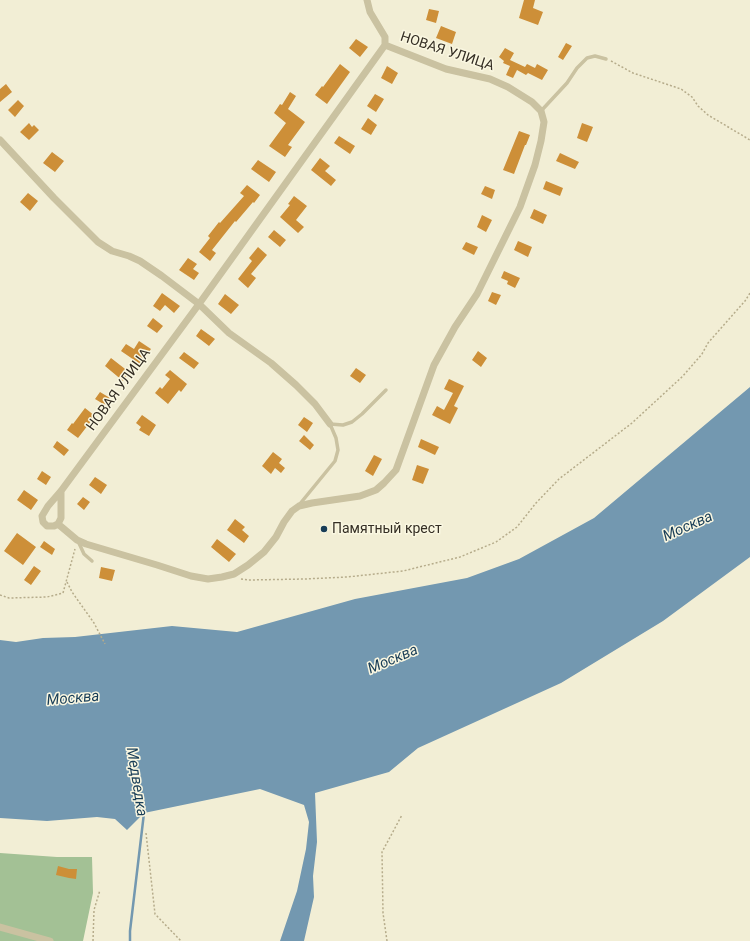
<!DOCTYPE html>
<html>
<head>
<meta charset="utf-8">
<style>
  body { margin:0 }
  canvas { display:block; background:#f2eed5 }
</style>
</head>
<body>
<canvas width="750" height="941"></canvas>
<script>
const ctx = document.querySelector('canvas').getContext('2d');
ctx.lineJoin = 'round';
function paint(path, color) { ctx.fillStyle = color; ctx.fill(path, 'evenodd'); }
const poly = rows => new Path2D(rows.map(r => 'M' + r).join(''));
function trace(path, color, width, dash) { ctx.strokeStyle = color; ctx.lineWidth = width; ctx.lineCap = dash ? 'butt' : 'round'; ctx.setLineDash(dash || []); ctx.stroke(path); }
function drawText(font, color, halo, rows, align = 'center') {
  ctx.font = font + ' Roboto,sans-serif'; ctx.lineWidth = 3; ctx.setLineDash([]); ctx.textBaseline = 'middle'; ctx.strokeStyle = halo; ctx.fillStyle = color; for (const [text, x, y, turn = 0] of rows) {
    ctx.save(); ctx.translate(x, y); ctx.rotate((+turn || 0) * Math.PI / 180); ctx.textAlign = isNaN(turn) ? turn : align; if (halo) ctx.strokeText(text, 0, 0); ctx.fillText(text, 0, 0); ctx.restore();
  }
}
paint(poly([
  [0,853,57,857,92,857,93,893,83,941,0,941]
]), '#a3c195');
paint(poly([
  [750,387,750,557,663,621,561,683,418,748,389,772,315,793,317,842,313,876,314,897,304,941,280,941,297,891,306,849,309,822,304,805,260,789,144,813,127,830,115,819,97,817,47,821,0,818,0,640,16,642,43,638,75,637,172,626,237,632,355,599,467,578,519,559,594,518]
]), '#7398b0');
trace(poly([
  [130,941,130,931,144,813]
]), '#7398b0', 2.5);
paint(poly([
  [524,0,535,0,533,8,543,12,538,25,519,18],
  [429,9,439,11,436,23,426,20],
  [441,26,456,32,452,44,436,38],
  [356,39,368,47,360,57,349,48],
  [566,43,572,46,563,60,558,57],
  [505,48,514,53,510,60,525,67,527,64,535,68,537,64,548,70,542,80,528,73,526,75,517,70,513,78,506,75,510,66,503,63,504,61,499,57],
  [340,64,350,72,327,104,315,95,322,86,323,87],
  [387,66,398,73,392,84,381,78],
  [6,84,12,92,0,102,0,89],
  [290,92,296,96,288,109,305,122,288,145,292,147,285,157,269,146,286,123,274,113,280,104,282,105],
  [375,94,384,99,376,112,367,106],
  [18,100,24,106,15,117,8,110],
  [368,118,377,125,371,135,361,129],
  [29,123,32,127,34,125,39,130,29,140,20,132],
  [582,123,593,127,587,142,577,138],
  [519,131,530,135,526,145,525,145,514,174,503,170],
  [339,136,355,146,350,154,334,143],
  [52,152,64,161,55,172,43,163],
  [560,153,579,162,575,169,556,161],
  [320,158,330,166,325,171,336,180,331,186,311,170],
  [258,160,276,172,269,182,251,169],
  [546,181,563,188,560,196,543,189],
  [247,185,260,195,254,203,253,202,236,222,235,221,212,250,216,253,210,261,199,252,210,238,208,236,219,222,220,223,244,196,240,193],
  [485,186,495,190,492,199,481,194],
  [28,193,38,201,30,211,20,202],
  [294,196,307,206,296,220,304,227,298,233,280,217,290,205,288,204],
  [534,209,547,215,543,224,530,218],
  [482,215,492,220,486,232,477,227],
  [274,230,286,240,280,247,268,237],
  [518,241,532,247,528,257,514,250],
  [466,242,478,247,474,255,462,249],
  [258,247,267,255,251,274,256,278,248,288,238,279,252,261,249,258],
  [188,258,197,264,193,269,199,273,194,280,179,270],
  [504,271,520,278,515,288,507,284,508,281,501,278],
  [492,292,501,295,496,305,488,301],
  [162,293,180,306,174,313,165,305,160,311,153,306],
  [225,294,239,305,231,314,218,304],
  [153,318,163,326,157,333,147,326],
  [201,329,215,339,209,346,196,336],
  [139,341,151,349,140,364,121,351,126,344,134,349],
  [478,351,487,358,481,367,472,360],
  [184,352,199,363,194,369,179,358],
  [111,358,129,372,123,381,105,366],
  [356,368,366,375,360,383,350,376],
  [170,370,187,384,181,392,179,390,168,404,155,393,160,387,162,389,170,379,165,375],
  [449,379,464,386,454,406,458,408,450,424,432,415,437,406,444,410,453,393,444,389],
  [100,392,110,398,105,405,95,399],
  [85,408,95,416,78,438,67,430,72,423,73,424],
  [142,415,156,425,149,436,139,430,141,427,136,423],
  [304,417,313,423,307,432,298,425],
  [304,435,314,445,310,450,299,441],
  [421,439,439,447,435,455,418,447],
  [57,441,69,450,64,456,53,447],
  [273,452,282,459,279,463,285,468,281,473,275,468,271,474,262,466],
  [374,455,382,459,373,476,365,471],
  [417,465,429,469,423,484,412,480],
  [42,471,51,477,46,485,37,479],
  [95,477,107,485,101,494,89,485],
  [24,490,38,500,31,510,17,500],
  [83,497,90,502,84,510,77,504],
  [235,519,245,527,242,530,249,536,244,543,227,530],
  [17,533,36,547,23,565,4,551],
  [217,539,236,554,229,562,211,547],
  [44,541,55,549,52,555,40,547],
  [34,566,41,571,31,585,24,580],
  [101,567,115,570,112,581,99,578],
  [58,866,69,869,77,869,76,879,69,878,56,875]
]), '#cd8f38');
trace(poly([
  [611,61,633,73,681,89,692,97,698,106,708,115,750,140],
  [241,579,248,580,305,579,347,577,403,571,460,557,496,542,517,527,536,503,559,479,632,423,683,376,702,354,708,343,745,301,750,293],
  [67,582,72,592,94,623,105,644],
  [0,595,9,598,47,597,63,593,75,549],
  [146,833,155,914,181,941],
  [93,941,94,910,100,890],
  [387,941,383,913,382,852,402,815]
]), '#b6ac8b', 1.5, [2, 2]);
trace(poly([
  [541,111,567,83,577,68,587,58,595,56,606,59],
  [299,505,335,461,338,450,336,438,330,424,343,425,352,422,362,414,386,390],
  [78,541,84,554,92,561]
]), '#cac2a1', 3.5);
trace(poly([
  [367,0,370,12,385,37,385,45],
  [0,140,54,198,98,242,112,251,129,256,140,261,162,276,199,304,229,333,271,363,296,385,315,404,330,424],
  [61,491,61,518,58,524,54,526,47,526,43,522,42,516,48,506,61,491,199,304,385,45],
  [58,524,77,540,86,544,157,565,191,576,208,579,222,577,234,574,248,565,264,552,276,537,284,522,292,511,299,506,312,503,360,496,376,490,384,483,396,470,434,365,455,327,477,294,520,207,535,165,541,141,544,122,541,111,532,102,508,87,490,79,446,69,385,45],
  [0,927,50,941]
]), '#cac2a1', 7);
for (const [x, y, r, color] of [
  [324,529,4,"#183d57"]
]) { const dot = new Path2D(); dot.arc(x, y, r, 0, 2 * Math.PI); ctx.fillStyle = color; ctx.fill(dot); trace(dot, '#faf7e1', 1.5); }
drawText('14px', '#342e24', '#faf7e1', [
  ["НОВАЯ УЛИЦА",447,52,18],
  ["НОВАЯ УЛИЦА",119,390,-54]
]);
drawText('14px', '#342e24', '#faf7e1', [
  ["Памятный крест",332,529]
], 'left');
drawText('italic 15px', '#183d57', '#faf7e1', [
  ["Москва",688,527,-24],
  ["Москва",393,660,-23],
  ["Москва",73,699,-5],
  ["Медведка",136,782,81]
]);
</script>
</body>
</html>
